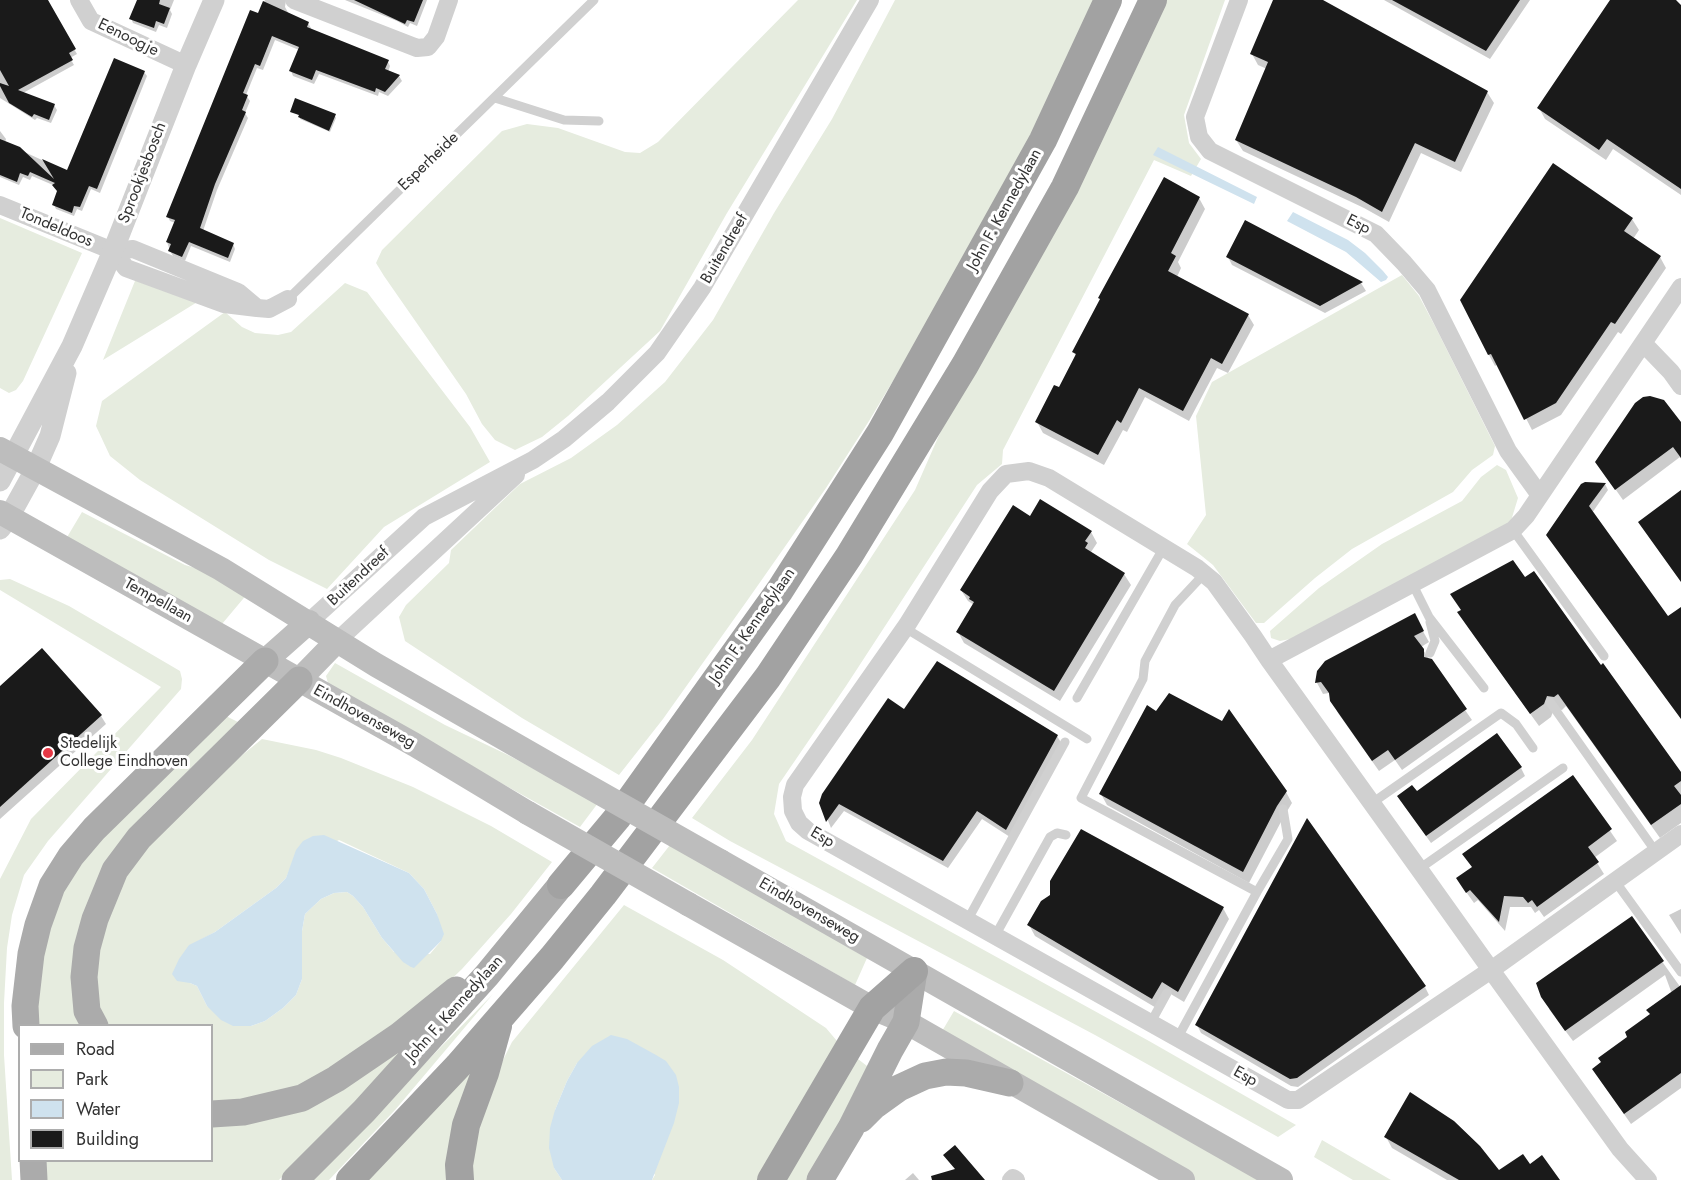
<!DOCTYPE html>
<html>
<head>
<meta charset="utf-8">
<style>
  body { margin:0 }
  #map { position:relative; width:1681px; height:1180px; overflow:hidden; background:#fff; font-family:Jost,sans-serif }
  canvas { display:block }
  .legend { position:absolute; left:18px; top:1024px; width:195px; height:138px; box-sizing:border-box; background:#fff; border:2px solid #adadad; margin:0; padding:8px 10px; list-style:none; font-size:18px; color:#333 }
  .legend li { display:flex; align-items:center; gap:12px; height:30px }
  .legend b { width:30px; border:2px solid #adadad }
</style>
</head>
<body>
<div id="map">
<canvas width="1681" height="1180"></canvas>
<ul class="legend">
<li><b style="height:8px;background:#ababab"></b>Road</li>
<li><b style="height:16px;background:#e6ecdf"></b>Park</li>
<li><b style="height:16px;background:#cfe2ee"></b>Water</li>
<li><b style="height:16px;background:#1a1a1a"></b>Building</li>
</ul>
</div>
<script>
const ctx = document.querySelector('canvas').getContext('2d');
ctx.lineJoin = 'round';
function paint(path, color) { ctx.fillStyle = color; ctx.fill(path, 'evenodd'); }
const poly = rows => new Path2D(rows.map(r => 'M' + r).join(''));
function trace(path, color, width, dash) { ctx.strokeStyle = color; ctx.lineWidth = width; ctx.lineCap = dash ? 'butt' : 'round'; ctx.setLineDash(dash || []); ctx.stroke(path); }
function drawText(font, color, halo, rows, align = 'center') {
  ctx.font = font + ' Jost,sans-serif'; ctx.lineWidth = 6; ctx.setLineDash([]); ctx.textBaseline = 'middle'; ctx.strokeStyle = halo; ctx.fillStyle = color; for (const [text, x, y, turn = 0] of rows) {
    ctx.save(); ctx.translate(x, y); ctx.rotate((+turn || 0) * Math.PI / 180); ctx.textAlign = isNaN(turn) ? turn : align; if (halo) ctx.strokeText(text, 0, 0); ctx.fillText(text, 0, 0); ctx.restore();
  }
}
paint(poly([
  [798,0,857,0,727,213,660,331,568,416,542,437,515,450,495,440,482,424,466,394,384,276,376,263,382,250,502,131,527,124,558,128,625,152,640,153,658,142],
  [895,0,1096,0,1032,138,924,329,869,421,826,488,749,598,663,719,619,775,522,718,405,641,399,617,406,605,449,563,451,550,520,484,571,458,617,425,665,382,713,320,774,213,832,119],
  [1163,0,1225,0,1184,115,1189,143,1201,159,1191,176,1154,160,1003,450,1002,464,977,485,846,686,779,784,774,814,786,841,1149,1041,1296,1125,1278,1137,1095,1035,730,841,692,818,752,740,915,490,947,417],
  [0,218,82,253,23,381,16,390,9,393,0,388],
  [1402,275,1419,296,1436,328,1495,446,1493,455,1472,470,1453,492,1352,549,1315,578,1264,623,1256,623,1213,565,1187,544,1206,515,1196,416,1212,382],
  [137,276,199,301,103,360],
  [345,283,367,292,470,427,490,462,384,527,327,589,269,560,140,480,110,456,96,426,102,401,225,312,242,327,255,333,278,335,291,332],
  [1497,465,1506,470,1518,498,1510,524,1295,638,1280,641,1271,638,1270,631,1319,588,1382,544,1462,501,1481,477],
  [82,512,185,565,206,571,248,593,222,624,63,544],
  [10,579,69,606,180,671,182,679,181,689,48,841,24,875,12,915,7,948,4,1003,4,1055,12,1180,0,1180,0,879,31,819,161,687,0,590,0,580],
  [335,663,445,725,508,755,598,803,580,827,334,690,328,683,326,676],
  [224,715,238,722,145,813,107,864,85,1025,35,1026,44,927,76,861],
  [262,739,316,750,341,758,413,787,491,826,552,862,511,914,462,969,417,1012,300,1091,212,1105,212,1026,104,1025,93,977,112,897,148,845,215,777],
  [339,840,409,873,424,889,437,914,441,941,430,954,394,952,382,938,363,907,353,896,347,892,334,893,321,899,305,914,302,931,302,979,296,995,283,1008,265,1021,251,1026,207,1006,197,986,190,983,189,946,215,932,276,888,286,878,291,866],
  [670,845,867,958,855,985,652,868],
  [624,905,723,960,826,1028,837,1041,762,1180,652,1180,655,1175,577,1063,567,1081,555,1110,554,1168,562,1180,468,1180,485,1096,512,1042],
  [493,994,395,1110,329,1180,310,1180],
  [954,1011,1260,1180,1192,1180,938,1038],
  [407,1048,279,1180,45,1180,44,1161,212,1160,212,1121,374,1065],
  [854,1056,871,1069,807,1180,781,1180],
  [475,1066,452,1180,367,1180],
  [1322,1140,1391,1180,1353,1180,1314,1157]
]), '#e6ecdf');
paint(poly([
  [1158,147,1257,197,1254,204,1153,155],
  [1293,212,1348,240,1365,253,1383,271,1388,277,1386,280,1381,282,1346,252,1287,221],
  [324,835,409,873,424,889,437,914,444,934,441,941,414,968,411,967,403,962,382,938,363,907,353,896,347,892,334,893,321,899,305,914,302,931,302,979,296,995,283,1008,265,1021,251,1026,233,1026,221,1020,207,1006,197,986,190,983,177,981,172,974,179,959,189,945,215,932,276,888,286,878,296,850,303,841,313,836],
  [611,1035,627,1039,656,1055,666,1061,676,1075,679,1087,679,1103,674,1123,652,1180,562,1180,554,1168,549,1148,550,1128,555,1110,567,1081,577,1063,592,1046]
]), '#cfe2ee');
paint(poly([
  [12,0,45,0,77,54,70,58,74,65,23,93,54,105,57,110,51,123,37,118,35,120,0,98,0,15],
  [138,0,174,0,170,10,172,14,167,28,159,25,156,32,133,23,131,18],
  [265,0,286,0,285,7,290,16,308,23,311,28,310,30,388,62,390,66,388,72,399,76,402,81,388,96,379,92,378,96,319,74,314,84,293,76,291,71,299,50,275,40,263,70,257,68,246,95,250,101,245,113,248,118,217,190,203,231,233,244,235,249,230,262,191,246,185,261,173,256,170,251,167,242,175,223,170,221,168,217],
  [345,0,427,0,417,26,410,23,408,27,397,21],
  [1275,0,1320,0,1487,92,1494,103,1461,172,1421,153,1389,222,1364,208,1243,151,1236,140,1267,69,1258,65,1252,54],
  [1384,0,1530,0,1490,59],
  [1612,0,1674,0,1681,7,1681,195,1613,149,1606,160,1545,119,1539,108],
  [144,72,147,76,100,193,91,189,82,211,77,209,74,216,56,209,54,205,59,192,53,185,32,176,30,180,23,177,19,185,0,177,0,131,6,139,5,143,68,172],
  [292,111,335,116,336,118,330,132,300,119,300,116],
  [1199,198,1205,209,1178,262,1181,268,1177,277,1248,315,1254,325,1228,373,1217,368,1189,421,1145,397,1127,432,1123,430,1104,465,1043,433,1037,422,1059,389,1076,357,1074,352],
  [1632,219,1639,230,1633,239,1660,257,1666,268,1621,334,1618,332,1561,415,1532,430,1498,364,1495,366,1489,355,1462,300],
  [1246,222,1361,283,1366,291,1325,313,1232,265,1228,257],
  [1681,425,1681,459,1680,457,1623,500,1604,473],
  [1605,484,1608,490,1592,513,1667,618,1681,620,1681,718,1552,541],
  [1030,518,1091,532,1097,543,1091,552,1124,574,1131,585,1060,701,964,643,958,632,974,605,968,601,961,590],
  [1420,626,1429,642,1421,647,1472,720,1402,770,1395,760,1379,771,1338,713,1329,693,1323,694,1317,683,1319,672],
  [1467,626,1681,774,1681,823,1660,838,1566,706,1562,710,1554,709,1551,717,1539,726],
  [0,688,101,716,106,724,0,819],
  [904,712,1057,736,1062,744,1010,837,982,819,948,868,844,811,831,828,821,803],
  [1521,768,1525,776,1431,843,1403,804,1416,793],
  [1573,777,1617,841,1594,858,1604,874,1544,917,1539,910,1535,913,1531,907,1510,907,1505,931,1478,900,1474,903,1464,889,1473,868,1464,854],
  [1286,792,1292,803,1283,818,1249,883,1107,805,1101,794],
  [1223,908,1229,919,1184,1002,1169,993,1158,1009,1035,936,1029,925],
  [1681,909,1681,934,1669,915],
  [1631,918,1681,988,1681,1088,1631,1124,1600,1080,1629,1038,1672,994,1665,975,1573,1041,1549,1009],
  [1425,987,1429,995,1298,1087,1291,1086,1201,1033,1197,1025],
  [1386,1137,1499,1172,1530,1166,1559,1180,1447,1180,1392,1148],
  [913,1173,919,1180,905,1180]
]), '#0003');
paint(poly([
  [0,0,48,0,76,49,69,53,73,60,18,90,55,104,49,120,34,114,32,117,9,103,0,86,0,83,9,86,0,70],
  [137,0,160,0,159,4,170,8,164,24,156,21,154,28,129,19],
  [354,0,423,0,414,22,407,20,405,24],
  [1273,0,1323,0,1488,91,1455,162,1415,143,1382,212,1356,197,1235,140,1268,62,1250,54],
  [1392,0,1520,0,1486,51],
  [1610,0,1676,0,1681,5,1681,189,1607,139,1599,150,1537,108],
  [263,1,309,22,307,27,389,60,385,69,400,75,385,92,376,88,375,92,316,70,312,80,289,71,299,47,272,36,260,66,255,64,243,93,248,95,242,110,246,112,215,184,200,228,234,243,228,258,189,242,182,257,168,251,171,244,166,242,175,220,166,217,250,10,258,13],
  [114,58,145,71,97,189,89,186,80,207,74,206,72,213,52,205,57,191,52,185,55,183,30,172,28,176,20,173,17,182,0,175,0,139,20,147,54,179,42,159,67,170],
  [295,98,336,114,329,131,298,117,299,115,290,112],
  [1553,163,1633,218,1624,231,1661,256,1615,324,1611,322,1556,403,1524,420,1491,354,1488,355,1460,300],
  [1164,177,1200,197,1171,253,1176,256,1168,271,1249,314,1222,364,1211,358,1183,411,1139,388,1121,423,1117,420,1098,455,1035,422,1054,385,1059,387,1076,354,1072,352,1100,299,1098,298],
  [1245,220,1363,282,1320,306,1253,271,1226,257],
  [1650,396,1664,400,1681,422,1681,458,1673,447,1615,490,1595,462,1635,403,1643,397],
  [1585,482,1606,483,1589,506,1668,616,1681,607,1681,719,1546,535,1581,484],
  [1681,490,1681,582,1638,522],
  [1040,499,1092,531,1085,541,1088,543,1085,548,1125,573,1054,691,956,632,974,602,969,599,970,597,960,590,1013,505,1030,516],
  [1513,560,1525,577,1534,571,1601,665,1603,663,1681,772,1681,781,1674,786,1681,795,1681,804,1651,825,1558,694,1554,697,1547,696,1544,704,1530,714,1457,612,1461,610,1450,594],
  [1415,613,1424,631,1414,636,1424,649,1424,657,1432,659,1467,709,1395,760,1388,750,1372,761,1330,701,1329,693,1321,682,1315,683,1317,671,1325,661],
  [42,648,102,715,0,807,0,686],
  [937,661,1058,735,1006,830,977,811,943,861,839,804,826,822,819,803,822,794,888,698,904,709],
  [1169,693,1222,721,1229,709,1287,791,1277,806,1243,872,1099,794,1147,705,1156,711],
  [1497,733,1522,767,1426,836,1397,796,1412,785,1417,791],
  [1573,775,1612,829,1588,847,1599,862,1537,907,1532,900,1528,903,1523,897,1504,896,1499,922,1470,890,1466,893,1456,878,1472,867,1462,854],
  [1307,818,1426,986,1297,1078,1290,1079,1195,1025],
  [1081,829,1224,907,1178,992,1162,982,1152,999,1027,925,1041,901,1050,895,1050,881],
  [1632,916,1664,961,1565,1031,1541,997,1536,983],
  [1681,985,1681,1073,1624,1114,1592,1069,1601,1062,1598,1058,1627,1037,1625,1032,1650,1014,1646,1010],
  [1410,1092,1454,1121,1480,1146,1499,1170,1523,1154,1530,1164,1542,1155,1560,1180,1459,1180,1384,1137],
  [955,1145,985,1180,932,1180,931,1176,955,1169,943,1155]
]), '#1a1a1a');
trace(poly([
  [495,98,564,120,599,121],
  [288,299,594,0],
  [1513,530,1604,656],
  [1204,574,1175,605,1145,661,1143,679,1081,798,1257,892],
  [1413,585,1429,617,1484,688],
  [905,628,1087,739],
  [1430,653,1435,641,1430,622],
  [1077,698,1164,547],
  [1550,702,1656,852],
  [1372,803,1501,713,1516,724,1533,748],
  [1419,869,1563,768],
  [1615,881,1681,972],
  [967,921,1065,742],
  [995,936,1050,837,1057,833,1066,835],
  [1150,1024,1167,993],
  [1177,1039,1257,892,1288,839,1283,809]
]), '#d0d0d0', 9);
trace(poly([
  [79,0,91,21,186,65],
  [294,0,417,48,428,47,436,37,449,0],
  [1239,0,1195,117,1199,137,1210,151,1376,234,1404,263,1427,290,1508,451,1539,494],
  [0,205,113,251,126,268,224,304,257,308,238,292,133,249,113,251],
  [257,308,269,309,288,299],
  [1644,344,1671,372,1681,386],
  [309,622,424,517,533,460,564,439,608,402,657,353,702,288,870,0],
  [337,641,516,475],
  [1269,660,1513,530,1526,516,1681,287],
  [1011,1180,1013,1178,1016,1180],
  [1648,1180,1620,1149,1491,970,1419,869,1269,660,1253,636,1214,582,1197,568,1049,478,1029,471,1006,474,990,491,907,625,795,785,792,797,793,811,799,823,808,831,1288,1100,1298,1100,1310,1092,1491,970,1681,834]
]), '#d0d0d0', 18);
trace(poly([
  [0,481,72,346,113,251,186,65,214,0],
  [0,529,9,517,35,470,50,436,66,373]
]), '#d0d0d0', 21);
trace(poly([
  [0,449,221,569,376,665,561,771],
  [0,512,415,745,528,813],
  [265,661,309,622],
  [299,680,337,641],
  [720,861,1281,1180],
  [688,904,872,1008,906,1022,1183,1180]
]), '#bdbdbd', 24);
trace(poly([
  [26,1026,25,1006,31,954,38,925,52,886,71,856,94,829,265,661],
  [95,1026,87,1011,84,977,87,948,95,919,115,870,139,838,299,680],
  [212,1114,243,1112,302,1098,336,1079,399,1036,456,990],
  [861,1119,874,1106,899,1088,925,1076,946,1072,966,1073,1010,1083],
  [33,1160,34,1180],
  [295,1180,364,1111,487,975,561,885],
  [820,1180,851,1128,890,1050,906,1022,914,971]
]), '#ababab', 27);
trace(poly([
  [561,885,617,818,780,590,880,433,1043,140,1108,0],
  [350,1180,458,1066,552,958,603,895,768,677,849,556,965,365,1065,187,1153,0],
  [460,1180,459,1165,466,1125,485,1073,498,1026],
  [771,1180,872,1008,914,971]
]), '#a2a2a2', 28);
trace(poly([
  [561,771,720,861],
  [528,813,688,904]
]), '#bdbdbd', 24);
for (const [x, y, r, color] of [
  [48,753,6,"#e63946"]
]) { const dot = new Path2D(); dot.arc(x, y, r, 0, 2 * Math.PI); ctx.fillStyle = color; ctx.fill(dot); trace(dot, '#fff', 2); }
drawText('16px', '#333', '#fff', [
  ["Eenoogje",128,38,26],
  ["Esperheide",429,162,-44],
  ["Sprookjesbosch",143,173,-69],
  ["John F. Kennedylaan",1005,210,-61],
  ["Esp",1358,225,27],
  ["Tondeldoos",56,228,23],
  ["Buitendreef",725,249,-60],
  ["Buitendreef",359,577,-43],
  ["Tempellaan",158,601,29],
  ["John F. Kennedylaan",753,626,-55],
  ["Eindhovenseweg",364,717,29],
  ["Esp",822,838,31],
  ["Eindhovenseweg",809,911,30],
  ["John F. Kennedylaan",455,1009,-48],
  ["Esp",1245,1077,29]
]);
drawText('16px', '#333', '#fff', [
  ["Stedelijk",60,744],
  ["College Eindhoven",60,762]
], 'left');
</script>
</body>
</html>
